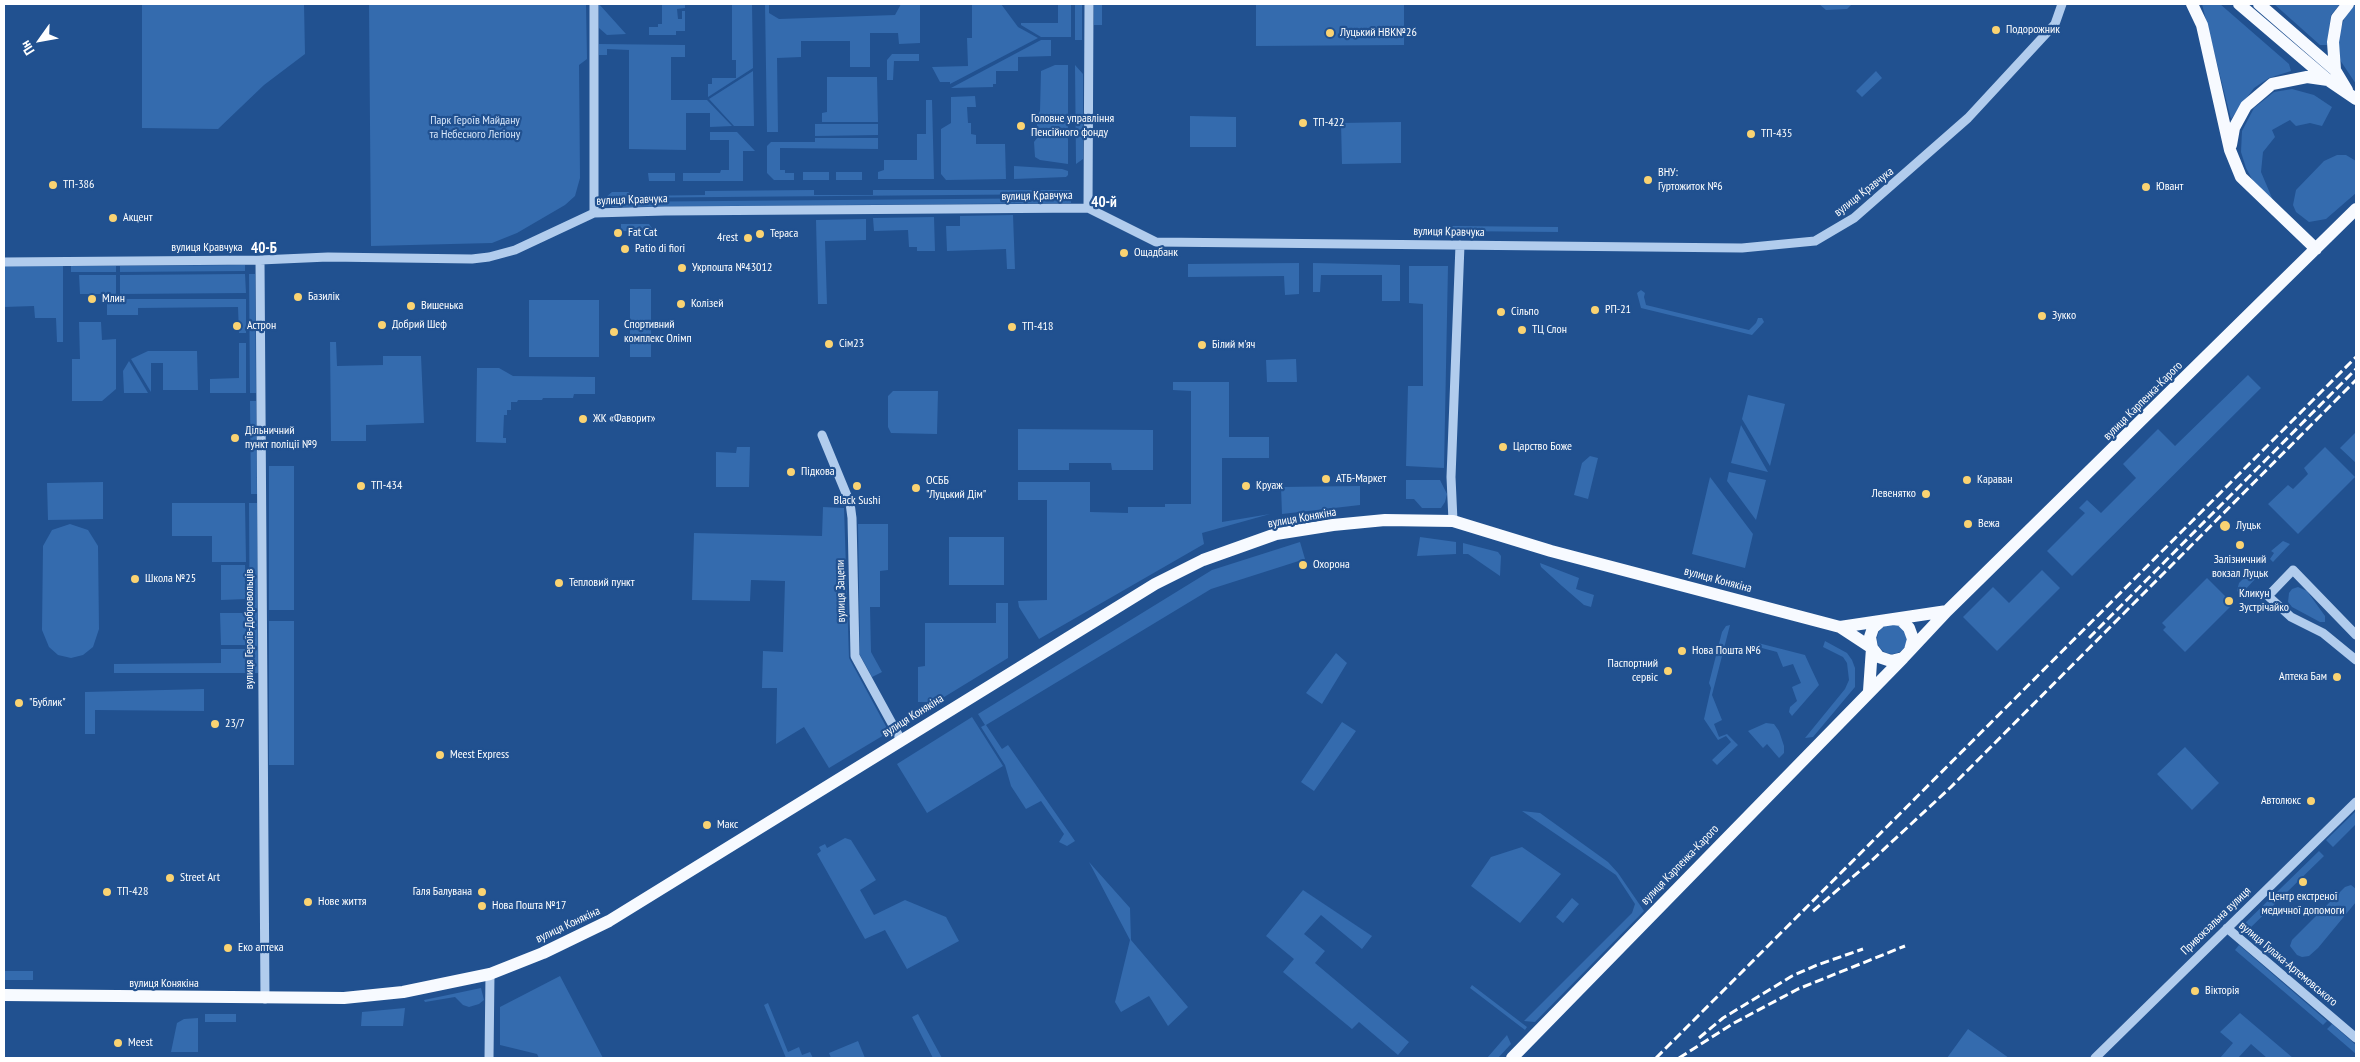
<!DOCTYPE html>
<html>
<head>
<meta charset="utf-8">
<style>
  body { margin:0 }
  #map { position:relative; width:2360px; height:1062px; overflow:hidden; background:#215190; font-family:"PT Sans Narrow",sans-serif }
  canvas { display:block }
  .frame { position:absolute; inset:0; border:5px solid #fff; pointer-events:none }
  .north { position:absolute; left:15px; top:15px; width:50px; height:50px; -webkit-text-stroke:4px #215190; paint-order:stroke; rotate:238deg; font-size:14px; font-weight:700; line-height:20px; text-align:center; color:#fff }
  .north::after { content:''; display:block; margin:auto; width:18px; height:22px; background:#fff; clip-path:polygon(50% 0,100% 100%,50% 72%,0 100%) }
</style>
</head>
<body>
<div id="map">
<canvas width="2360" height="1062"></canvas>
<div class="frame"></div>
<div class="north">Пн</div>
</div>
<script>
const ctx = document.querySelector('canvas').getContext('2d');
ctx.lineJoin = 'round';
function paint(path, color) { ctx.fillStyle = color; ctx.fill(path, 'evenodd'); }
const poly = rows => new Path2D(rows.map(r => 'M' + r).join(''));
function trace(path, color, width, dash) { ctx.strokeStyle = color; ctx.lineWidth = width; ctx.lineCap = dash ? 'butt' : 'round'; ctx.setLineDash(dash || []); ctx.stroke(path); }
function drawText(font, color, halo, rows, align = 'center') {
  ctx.font = font + ' "PT Sans Narrow",sans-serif'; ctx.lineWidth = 4.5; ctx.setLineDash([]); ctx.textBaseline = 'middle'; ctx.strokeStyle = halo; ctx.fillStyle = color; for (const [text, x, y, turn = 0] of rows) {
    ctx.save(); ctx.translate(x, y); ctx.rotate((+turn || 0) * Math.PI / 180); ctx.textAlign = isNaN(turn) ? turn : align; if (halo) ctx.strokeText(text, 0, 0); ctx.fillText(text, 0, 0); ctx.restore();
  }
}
paint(poly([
  [142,4,304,4,305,54,264,85,218,129,142,128],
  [369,4,586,4,587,59,579,65,580,178,575,196,565,205,517,233,492,243,371,246],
  [599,4,626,34,607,35,599,28],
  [662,4,685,4,685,8,677,9,678,19,682,19,682,11,685,11,685,31,676,31,676,35,649,35,649,27,658,27,658,24,662,24],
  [732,4,752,4,753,68,708,97,708,84,712,84,712,78,736,78,736,60,732,60],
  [765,4,769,4,769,13,779,19,895,15,901,4,920,4,920,43,899,44,898,33,870,33,870,67,850,67,850,41,801,41,801,57,777,58,778,132,767,132],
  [972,4,1001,4,1018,27,1038,38,950,84,950,82,940,82,932,67,968,66,967,38,972,38],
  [1058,4,1071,4,1071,37,1041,37,1021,25,1021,23,1058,23],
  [1075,4,1082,4,1082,40,1075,40],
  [1094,4,1102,4,1102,25,1094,25],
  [1256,4,1404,4,1404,45,1256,46],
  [1819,4,1852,4,1847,9,1826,10],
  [2202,4,2220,4,2289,64,2291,71,2269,78,2254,88,2231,119],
  [2274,4,2340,4,2331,15,2327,45,2320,45],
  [2356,4,2356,84,2340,60,2338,36,2346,14],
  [1041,40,1051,40,1051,56,1018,57,1018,71,996,71,996,84,993,84,993,87,951,88],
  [599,44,685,45,685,57,671,57,671,100,707,100,732,126,710,127,710,113,686,113,686,150,629,149,629,50,607,49,607,55,599,55],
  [892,54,919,54,919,61,894,61,893,80,887,80,887,60],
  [1055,65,1068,65,1068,164,1040,160,1035,157,1034,142,1037,138,1037,117,1040,111,1041,71],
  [1075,65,1083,74,1083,159,1076,164],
  [753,71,754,126,734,126,709,99],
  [1876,71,1882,78,1862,97,1856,91],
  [827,77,877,77,878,122,822,122,822,113,827,112],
  [2292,89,2314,95,2332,107,2322,126,2310,123,2296,126,2290,120,2272,130,2275,137,2263,152,2261,172,2275,205,2254,183,2246,168,2241,152,2242,131,2254,108,2274,92],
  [975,96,976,107,967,107,968,123,971,123,971,134,976,135,976,144,1005,144,1006,179,946,180,941,174,941,129,951,123,951,97],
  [926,100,932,100,934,179,878,179,878,172,884,170,884,160,917,160,917,134,926,134],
  [1190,116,1236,117,1236,147,1190,147],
  [1401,122,1401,163,1342,164,1341,123],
  [815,124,878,124,878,135,815,136],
  [710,132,737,132,755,151,743,151,743,181,683,181,683,173,720,173,721,170,729,170,729,140,710,140],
  [815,138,878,138,878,149,780,148,780,170,785,170,785,173,794,173,794,180,774,180,767,173,767,146,771,142,815,142],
  [2337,155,2346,155,2356,161,2356,193,2326,219,2309,222,2296,212,2293,205,2296,190,2324,161],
  [1014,166,1062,169,1068,171,1068,175,1066,177,1014,179],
  [803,172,829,172,829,180,803,180],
  [836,172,862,172,862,180,836,180],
  [648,173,675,173,675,181,649,181],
  [814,190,814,195,873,195,873,190,1071,190,1071,194,605,198,612,192,629,192,630,196,705,195,705,191],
  [1071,198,1071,203,612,207,606,202],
  [1013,215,1015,269,1007,269,1006,249,947,251,946,226,960,226,960,216],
  [934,217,935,251,917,251,917,247,909,247,908,230,874,231,873,218],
  [866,219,866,240,825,241,827,304,818,304,816,220],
  [621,224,649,224,654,231,621,231],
  [1452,226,1558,227,1558,232,1452,231],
  [1299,263,1299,294,1285,295,1284,276,1188,277,1188,264],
  [1313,263,1400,265,1400,301,1382,301,1382,275,1321,275,1320,292,1313,292],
  [63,265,63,342,57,342,56,318,35,318,34,306,4,307,4,266],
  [245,265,245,271,120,272,120,266],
  [71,266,116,266,116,272,71,272],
  [1409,266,1448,266,1444,468,1406,466,1408,386,1423,386,1423,304,1409,303],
  [245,274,246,293,120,294,120,275],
  [249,274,255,274,256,393,250,393],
  [79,275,116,275,116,294,80,294],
  [630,289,651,289,651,357,630,357],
  [1641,290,1645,293,1644,297,1646,305,1749,330,1756,323,1758,318,1762,318,1764,322,1752,335,1641,308,1637,293],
  [119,299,246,299,246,333,239,333,238,307,138,308,138,315,107,315,107,303,119,303],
  [529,300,599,300,599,357,529,357],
  [79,322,101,322,102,340,116,339,116,389,102,401,72,401,72,359,80,359],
  [330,342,336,342,337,366,383,365,383,356,421,356,424,423,366,425,366,441,331,441],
  [239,343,246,343,246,393,210,393,210,379,239,378],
  [148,351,197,351,198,390,163,390,163,363,151,363,151,392,131,359],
  [1296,359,1297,382,1267,382,1266,360],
  [129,361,148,393,124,393,123,371],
  [477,368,499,368,513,376,595,377,595,394,574,394,573,398,543,398,542,400,518,400,517,402,511,402,511,410,507,410,507,415,504,415,503,438,506,438,506,443,476,442],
  [2248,375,2261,388,2072,576,2047,551,2085,513,2079,508,2087,500,2101,513,2136,478,2123,464,2158,429,2175,446],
  [1173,382,1229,382,1229,437,1269,437,1269,458,1222,458,1222,522,1270,514,1202,533,1204,544,1039,639,1019,607,1018,601,1047,600,1047,500,1018,500,1018,482,1090,482,1090,512,1128,513,1128,507,1165,507,1165,504,1191,504,1191,391,1173,390],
  [893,391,938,391,937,434,891,433,888,427,888,396],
  [1748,395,1785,404,1770,466,1742,419],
  [250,401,256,401,257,494,251,494],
  [1741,425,1768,472,1731,463],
  [1018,429,1153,430,1153,470,1112,470,1111,463,1069,463,1069,470,1018,470],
  [2356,432,2356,463,2340,448],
  [737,447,750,447,749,487,716,487,716,452,736,453],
  [2325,447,2355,477,2298,534,2268,504,2288,485,2293,489,2308,474,2304,468],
  [1590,456,1598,458,1588,499,1574,495,1582,463],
  [269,466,294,466,294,610,269,610],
  [1729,472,1766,480,1756,520,1727,481],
  [1710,477,1753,534,1745,568,1692,554],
  [1406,480,1440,480,1447,494,1445,502,1441,508,1422,508,1414,499,1406,499],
  [103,482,103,519,48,520,47,483],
  [1360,486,1360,505,1282,514,1281,487],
  [172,503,245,503,246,562,212,562,212,536,172,536],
  [249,503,257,503,258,673,250,673],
  [823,507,844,508,849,658,889,732,829,768,804,727,776,744,777,688,762,688,763,651,783,652,785,581,751,580,750,601,692,600,694,533,822,536],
  [70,524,88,530,98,546,99,629,93,647,83,655,71,658,58,655,49,647,42,630,43,546,52,530],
  [858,524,888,524,888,570,880,571,880,607,870,607,871,652,882,672,872,677,860,655],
  [949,537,1004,537,1004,585,949,585],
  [1420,537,1456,542,1456,554,1417,556],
  [2283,541,2290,544,2273,562,2270,559,2274,553,2271,551],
  [1300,542,1305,559,1211,589,986,725,1002,749,1008,745,1075,841,1067,846,1059,842,1064,834,1041,801,1026,809,1011,786,1005,765,981,727,985,725,978,714,1212,570],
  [1463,543,1498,552,1501,556,1500,576,1468,554,1463,554],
  [1540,563,1579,578,1576,589,1594,595,1591,607,1584,605,1562,586,1541,567],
  [221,565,245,565,246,599,221,600],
  [2042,570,2060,588,1997,651,1963,617,1993,587,2009,603],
  [2256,574,2258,576,2241,594,2237,591,2239,583,2247,575,2250,578],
  [2207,578,2233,604,2185,652,2163,630,2166,627,2162,623],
  [2298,587,2307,591,2325,616,2325,622,2320,622,2292,607,2288,602,2289,593,2292,589],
  [996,603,1008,603,1008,658,936,702,918,702,918,667,925,666,925,623,996,623],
  [220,613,246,613,246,645,221,645],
  [269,621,294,621,294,765,269,765],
  '1877 639a15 15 0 1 1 30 0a15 15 0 1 1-30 0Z',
  [1730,625,1712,695,1722,720,1714,724,1719,737,1727,734,1738,745,1717,765,1712,760,1731,742,1726,736,1718,740,1704,719,1711,688,1709,683,1722,632,1726,626],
  [1825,641,1847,653,1852,660,1855,668,1855,687,1813,737,1805,738,1845,689,1849,680,1847,663,1843,657,1823,647],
  [1758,643,1805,655,1810,666,1819,685,1792,716,1789,712,1790,707,1797,701,1792,687,1801,683,1793,664,1783,667,1777,652,1762,648],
  [221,649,246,649,246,673,114,673,114,664,221,663],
  [1336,653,1347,663,1322,704,1306,693],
  [204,689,204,711,95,710,95,734,85,734,85,692],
  [972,717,1003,766,927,813,897,764],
  [1342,722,1356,731,1314,791,1301,782],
  [1766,723,1774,724,1779,731,1784,746,1784,753,1779,758,1767,744,1763,748,1748,731],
  [2185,747,2219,783,2192,810,2157,774],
  [1522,811,1540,813,1608,862,1618,873,1644,911,1535,1022,1524,1021,1632,913,1635,904,1616,875],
  [2356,811,2356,824,2333,847,2326,840],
  [1704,836,1709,841,1649,902,1645,897],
  [845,838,851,840,876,880,860,890,874,915,905,900,946,917,959,941,907,969,885,930,865,939,817,854,821,851,819,847,825,844,827,848],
  [1522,847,1561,874,1520,923,1471,886,1491,857],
  [2319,851,2324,856,2245,933,2240,928],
  [1089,862,1130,908,1131,940,1188,1007,1168,1026,1149,996,1121,1012,1115,1002,1130,940],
  [2351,885,2356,889,2356,902,2318,948,2309,956,2302,957,2297,955,2290,946,2292,940,2345,887],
  [1303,890,1372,936,1362,949,1321,915,1304,934,1325,951,1315,963,1409,1042,1398,1055,1359,1022,1352,1029,1283,972,1294,959,1266,936],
  [1572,898,1579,904,1563,923,1556,917],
  [2239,945,2327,1021,2323,1025,2235,950],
  [4,971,33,971,33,980,4,980],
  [560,976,603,1058,539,1058,537,1054,500,1045,500,1007],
  [1472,985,1527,1027,1525,1030,1470,988],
  [481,988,484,1000,479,1004,469,1007,463,1005,455,997,425,1002,424,1000],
  [768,1003,788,1052,799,1047,802,1055,810,1052,813,1058,786,1058,764,1005],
  [405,1008,403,1026,361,1026,362,1012],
  [2240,1013,2293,1058,2267,1058,2251,1044,2238,1058,2220,1058,2233,1043,2220,1032],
  [205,1014,236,1014,236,1022,205,1022],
  [918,1014,942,1058,933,1058,912,1017],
  [198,1018,198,1052,171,1052,177,1023,184,1019],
  [2332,1024,2356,1045,2356,1054,2327,1029],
  [1968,1029,2009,1058,1947,1058],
  [1507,1035,1511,1044,1498,1058,1487,1058],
  [858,1041,865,1058,831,1058,829,1053]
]), '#346bae');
trace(poly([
  [1088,208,1089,4],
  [594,213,594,4],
  [260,260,265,999],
  [4,262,260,260,328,257,472,259,489,257,515,250,594,213,665,211,1088,208,1156,242,1742,248,1815,241,1854,218,1968,118,2055,24,2062,4],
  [822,435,850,503,852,518,855,656,901,740],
  [1453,521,1451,477,1460,245],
  [2356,635,2293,570,2268,596,2291,617,2323,633,2356,660],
  [2227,928,2356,1038],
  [489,1058,490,974],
  [2095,1058,2356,802]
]), '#b1cced', 9);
trace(poly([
  [2192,4,2202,25,2230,150,2241,177,2316,249],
  [2239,4,2328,80,2356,99],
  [2259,4,2335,70,2347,90],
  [2335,70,2333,42,2337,18,2348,4],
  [2231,145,2234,128,2246,106,2272,84,2307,77,2328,80],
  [1893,619,1901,620,1909,628,1913,639,1910,650],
  [1840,627,1947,611],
  [1869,691,1872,648,1870,637,1873,628,1881,621],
  [4,995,344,998,403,992,490,974,543,953,609,921,1155,584,1203,560,1276,534,1333,525,1385,520,1453,521,1551,551,1840,627,1872,648,1879,657,1891,661,1903,658,1947,611,2356,209],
  [1512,1058,1903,658]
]), '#f7faff', 12);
trace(poly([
  [2089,638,2356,369],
  [1813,911,1869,863,1951,787,2356,380],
  [1699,1038,1723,1018,1792,976,1817,965,1863,949],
  [1656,1058,2356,357],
  [1679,1058,1734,1023,1798,989,1905,946]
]), '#fff', 3, [9, 4]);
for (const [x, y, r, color] of [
  [1996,30,5,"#fad372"],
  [1330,33,5,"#fad372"],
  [1303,123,5,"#fad372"],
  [1021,126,5,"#fad372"],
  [1751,134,5,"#fad372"],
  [1648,180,5,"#fad372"],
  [53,185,5,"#fad372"],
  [2146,187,5,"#fad372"],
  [113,218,5,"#fad372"],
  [618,233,5,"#fad372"],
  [760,234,5,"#fad372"],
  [748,238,5,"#fad372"],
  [625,249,5,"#fad372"],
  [1124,253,5,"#fad372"],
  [682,268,5,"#fad372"],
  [298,297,5,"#fad372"],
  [92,299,5,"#fad372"],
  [681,304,5,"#fad372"],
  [411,306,5,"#fad372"],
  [1595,310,5,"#fad372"],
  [1501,312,5,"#fad372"],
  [2042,316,5,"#fad372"],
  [382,325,5,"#fad372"],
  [237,326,5,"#fad372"],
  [1012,327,5,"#fad372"],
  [1522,330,5,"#fad372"],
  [614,332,5,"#fad372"],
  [829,344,5,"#fad372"],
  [1202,345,5,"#fad372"],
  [583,419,5,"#fad372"],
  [235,438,5,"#fad372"],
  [1503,447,5,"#fad372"],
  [791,472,5,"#fad372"],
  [1326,479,5,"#fad372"],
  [1967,480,5,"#fad372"],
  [361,486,5,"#fad372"],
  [857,486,5,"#fad372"],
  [1246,486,5,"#fad372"],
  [916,488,5,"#fad372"],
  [1926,494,5,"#fad372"],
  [1968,524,5,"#fad372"],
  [2225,526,6,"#fad372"],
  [2240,545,5,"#fad372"],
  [1303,565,5,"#fad372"],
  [135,579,5,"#fad372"],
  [559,583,5,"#fad372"],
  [2229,601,5,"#fad372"],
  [1682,651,5,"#fad372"],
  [1668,671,5,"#fad372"],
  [2337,677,5,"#fad372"],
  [19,703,5,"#fad372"],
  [215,724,5,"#fad372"],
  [440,755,5,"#fad372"],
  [2311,801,5,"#fad372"],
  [707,825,5,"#fad372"],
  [170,878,5,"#fad372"],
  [2303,882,5,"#fad372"],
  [107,892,5,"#fad372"],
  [482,892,5,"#fad372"],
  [308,902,5,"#fad372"],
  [482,906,5,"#fad372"],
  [228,948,5,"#fad372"],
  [2195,991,5,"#fad372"],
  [118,1043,5,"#fad372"]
]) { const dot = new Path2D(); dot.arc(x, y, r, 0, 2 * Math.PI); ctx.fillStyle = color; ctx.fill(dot); trace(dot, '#215190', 2); }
drawText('12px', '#fff', '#215190', [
  ["Подорожник",2006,30],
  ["Луцький НВК№26",1340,33],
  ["Головне управління",1031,119],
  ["Пенсійного фонду",1031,133],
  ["ТП-422",1313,123],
  ["ТП-435",1761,134],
  ["ВНУ:",1658,173],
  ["Гуртожиток №6",1658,187],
  ["ТП-386",63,185],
  ["Ювант",2156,187],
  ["Акцент",123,218],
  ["Fat Саt",628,233],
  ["Тераса",770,234],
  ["4rest",738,238,"right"],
  ["Patio di fiori",635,249],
  ["Ощадбанк",1134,253],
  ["Укрпошта №43012",692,268],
  ["Базилік",308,297],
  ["Млин",102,299],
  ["Колізей",691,304],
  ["Вишенька",421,306],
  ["РП-21",1605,310],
  ["Сільпо",1511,312],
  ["Зукко",2052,316],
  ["Добрий Шеф",392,325],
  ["Спортивний",624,325],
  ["комплекс Олімп",624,339],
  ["Астрон",247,326],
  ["ТП-418",1022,327],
  ["ТЦ Слон",1532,330],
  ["Сім23",839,344],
  ["Білий м'яч",1212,345],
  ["ЖК «Фаворит»",593,419],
  ["Дільничний",245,431],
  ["пункт поліції №9",245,445],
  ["Царство Боже",1513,447],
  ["Підкова",801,472],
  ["АТБ-Маркет",1336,479],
  ["Караван",1977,480],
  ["ОСББ",926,481],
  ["\"Луцький Дім\"",926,495],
  ["ТП-434",371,486],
  ["Круаж",1256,486],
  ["Левенятко",1916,494,"right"],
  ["Black Sushi",857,501,"center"],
  ["Вежа",1978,524],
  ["Луцьк",2236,526],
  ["Залізничний",2240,560,"center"],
  ["вокзал Луцьк",2240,574,"center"],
  ["Охорона",1313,565],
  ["Школа №25",145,579],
  ["Тепловий пункт",569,583],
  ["Кликун",2239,594],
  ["Зустрічайко",2239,608],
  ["Нова Пошта №6",1692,651],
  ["Паспортний",1658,664,"right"],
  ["сервіс",1658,678,"right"],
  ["Аптека Бам",2327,677,"right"],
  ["\"Бублик\"",29,703],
  ["23/7",225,724],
  ["Meest Express",450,755],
  ["Автолюкс",2301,801,"right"],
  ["Макс",717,825],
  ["Street Art",180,878],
  ["ТП-428",117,892],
  ["Галя Балувана",472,892,"right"],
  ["Центр екстреної",2303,897,"center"],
  ["медичної допомоги",2303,911,"center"],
  ["Нове життя",318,902],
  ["Нова Пошта №17",492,906],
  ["Еко аптека",238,948],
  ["Вікторія",2205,991],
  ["Meest",128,1043]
], 'left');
drawText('12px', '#d7e6f9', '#215190', [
  ["Парк Героїв Майдану",475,121],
  ["та Небесного Легіону",475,135]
]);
drawText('12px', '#fff', '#215190', [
  ["вулиця Кравчука",1864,192,-38],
  ["вулиця Кравчука",1037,196,-1],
  ["вулиця Кравчука",632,200,-2],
  ["вулиця Кравчука",1449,232,1],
  ["вулиця Кравчука",207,248],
  ["вулиця Карпенка-Карого",2143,401,-45],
  ["вулиця Конякіна",1302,518,-10],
  ["вулиця Конякіна",1718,580,15],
  ["вулиця Зацепи",841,591,-91],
  ["вулиця Героїв-Добровольців",250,629,-90],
  ["вулиця Конякіна",913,716,-32],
  ["вулиця Карпенка-Карого",1680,865,-46],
  ["Привокзальна вулиця",2216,921,-44],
  ["вулиця Конякіна",568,925,-25],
  ["вулиця Гулака-Артемовського",2288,964,40],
  ["вулиця Конякіна",164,984]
]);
drawText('bold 15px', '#fff', '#215190', [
  ["40-й",1104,203],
  ["40-Б",264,249]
]);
</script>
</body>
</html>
